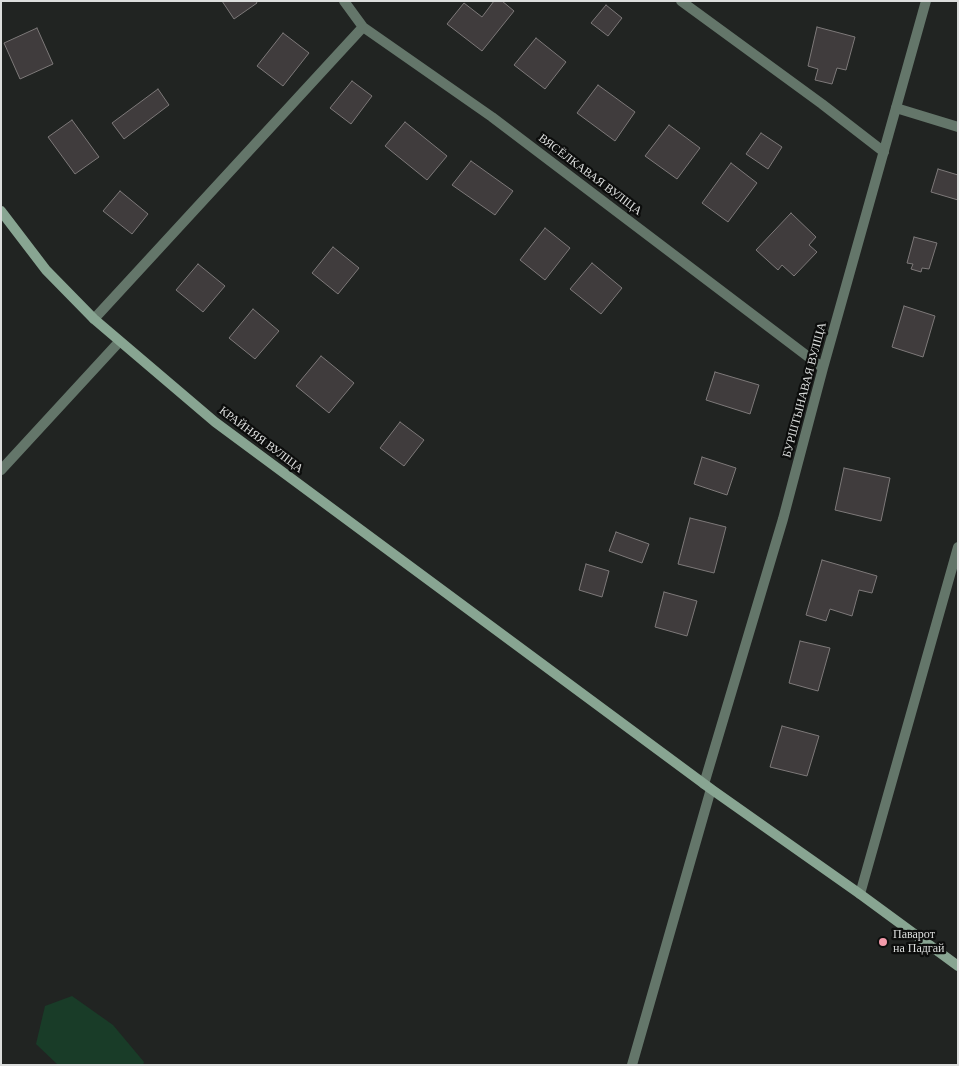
<!DOCTYPE html>
<html>
<head>
<meta charset="utf-8">
<style>
  body { margin:0 }
  #map { position:relative; width:959px; height:1066px; overflow:hidden; background:#212422; font-family:"Times New Roman",serif }
  canvas { display:block }
  .frame { position:absolute; inset:0; border:2px solid #dcdedd; pointer-events:none }
</style>
</head>
<body>
<div id="map">
<canvas width="959" height="1066"></canvas>
<div class="frame"></div>
</div>
<script>
const ctx = document.querySelector('canvas').getContext('2d');
ctx.lineJoin = 'round';
function paint(path, color) { ctx.fillStyle = color; ctx.fill(path, 'evenodd'); }
const poly = rows => new Path2D(rows.map(r => 'M' + r).join(''));
function trace(path, color, width, dash) { ctx.strokeStyle = color; ctx.lineWidth = width; ctx.lineCap = dash ? 'butt' : 'round'; ctx.setLineDash(dash || []); ctx.stroke(path); }
function drawText(font, color, halo, rows, align = 'center') {
  ctx.font = font + ' "Times New Roman",serif'; ctx.lineWidth = 4.5; ctx.setLineDash([]); ctx.textBaseline = 'middle'; ctx.strokeStyle = halo; ctx.fillStyle = color; for (const [text, x, y, turn = 0] of rows) {
    ctx.save(); ctx.translate(x, y); ctx.rotate((+turn || 0) * Math.PI / 180); ctx.textAlign = isNaN(turn) ? turn : align; if (halo) ctx.strokeText(text, 0, 0); ctx.fillText(text, 0, 0); ctx.restore();
  }
}
paint(poly([
  [72,996,113,1025,144,1062,143,1065,58,1065,36,1044,45,1006]
]), '#193c28');
const building = poly([
  [222,1,256,1,257,3,234,19,222,1],
  [494,1,502,1,514,11,482,51,447,24,464,3,482,17,494,1],
  [606,5,622,18,608,36,591,23,606,5],
  [817,27,855,37,846,70,837,68,832,84,815,80,818,69,808,66,817,27],
  [37,28,53,64,20,79,4,43,37,28],
  [283,33,309,53,283,86,257,66,283,33],
  [536,38,566,62,545,89,514,65,536,38],
  [352,81,372,96,351,124,330,108,352,81],
  [598,85,635,112,615,141,577,113,598,85],
  [158,89,169,105,124,139,112,123,158,89],
  [72,120,99,157,75,174,48,137,72,120],
  [405,122,447,156,427,180,385,146,405,122],
  [669,125,700,148,677,179,645,156,669,125],
  [761,133,782,147,768,169,746,154,761,133],
  [471,161,513,191,495,215,452,185,471,161],
  [731,163,757,183,728,222,702,203,731,163],
  [938,169,958,175,958,200,931,192,938,169],
  [120,191,148,214,132,234,103,211,120,191],
  [791,213,816,237,809,245,817,252,794,276,782,265,778,270,756,250,791,213],
  [545,228,570,248,545,280,520,260,545,228],
  [914,237,937,243,929,269,922,268,921,272,911,269,913,264,907,263,914,237],
  [333,247,359,268,338,294,312,273,333,247],
  [592,263,622,288,601,314,570,289,592,263],
  [198,264,225,286,203,312,176,290,198,264],
  [904,306,935,316,923,357,892,347,904,306],
  [253,309,279,331,255,359,229,338,253,309],
  [321,356,354,383,329,413,296,386,321,356],
  [715,372,759,385,750,414,706,400,715,372],
  [400,422,424,440,404,466,380,448,400,422],
  [702,457,736,468,727,495,694,484,702,457],
  [844,468,890,478,881,521,835,510,844,468],
  [690,518,726,527,714,573,678,564,690,518],
  [616,532,649,544,642,563,609,551,616,532],
  [822,560,877,576,872,593,859,590,852,616,830,609,826,621,806,615,822,560],
  [586,564,609,571,602,597,579,590,586,564],
  [664,592,697,601,687,636,655,627,664,592],
  [800,641,830,648,818,691,789,683,800,641],
  [782,726,819,736,807,776,770,767,782,726]
]);
paint(building, '#403c3d');
trace(building, '#7d7979', 1);
trace(poly([
  [681,1,822,104,884,152],
  [896,108,958,127],
  [1,470,119,342],
  [860,894,958,547]
]), '#64766a', 10);
trace(poly([
  [344,1,363,27,492,117,823,368],
  [94,319,363,27],
  [704,784,783,519,823,368,926,1],
  [632,1065,711,789]
]), '#64766a', 10);
trace(poly([
  [1,211,46,270,94,319,215,422,711,789,860,894,958,966]
]), '#88a592', 10);
for (const [x, y, r, color] of [
  [883,942,5,"#f39aaa"]
]) { const dot = new Path2D(); dot.arc(x, y, r, 0, 2 * Math.PI); ctx.fillStyle = color; ctx.fill(dot); trace(dot, '#0c0d0c', 2); }
drawText('12px', '#dcdedd', '#0c0d0c', [
  ["ВЯСЁЛКАВАЯ ВУЛІЦА",590,175,37],
  ["БУРШТЫНАВАЯ ВУЛІЦА",805,390,-75],
  ["КРАЙНЯЯ ВУЛІЦА",261,440,37]
]);
drawText('12px', '#dcdedd', '#0c0d0c', [
  ["Паварот",893,935],
  ["на Падгай",893,949]
], 'left');
</script>
</body>
</html>
